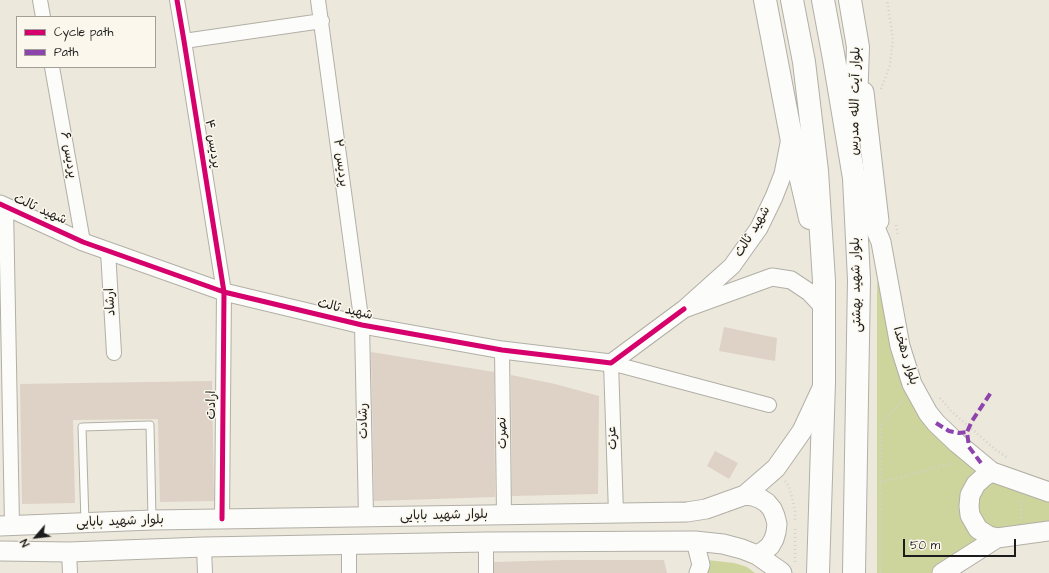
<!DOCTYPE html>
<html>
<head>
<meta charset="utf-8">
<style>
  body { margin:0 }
  #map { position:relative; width:1049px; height:573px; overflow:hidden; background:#ece8db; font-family:"Architects Daughter",sans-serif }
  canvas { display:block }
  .legend { position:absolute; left:16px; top:16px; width:140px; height:52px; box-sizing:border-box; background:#fbf7ec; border:1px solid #a29f99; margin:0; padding:5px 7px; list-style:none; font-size:12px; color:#1c1c1c }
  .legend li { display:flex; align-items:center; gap:8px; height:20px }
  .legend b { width:20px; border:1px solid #a29f99 }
  .north { position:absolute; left:16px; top:517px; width:40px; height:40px; -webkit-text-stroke:3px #fbf7ec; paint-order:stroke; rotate:242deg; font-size:11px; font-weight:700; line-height:16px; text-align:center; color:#1c1c1c }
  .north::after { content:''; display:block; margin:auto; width:14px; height:18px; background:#1c1c1c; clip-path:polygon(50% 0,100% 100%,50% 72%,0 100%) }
  .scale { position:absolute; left:903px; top:539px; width:113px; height:18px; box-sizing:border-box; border:2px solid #1c1c1c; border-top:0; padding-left:5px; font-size:12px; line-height:14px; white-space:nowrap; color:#1c1c1c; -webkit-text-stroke:3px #fbf7ec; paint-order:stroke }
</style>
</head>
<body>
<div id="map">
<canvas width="1049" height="573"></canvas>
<ul class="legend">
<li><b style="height:5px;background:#d6006c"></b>Cycle path</li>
<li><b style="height:5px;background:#8e44ad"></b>Path</li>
</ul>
<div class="north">N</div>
<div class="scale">50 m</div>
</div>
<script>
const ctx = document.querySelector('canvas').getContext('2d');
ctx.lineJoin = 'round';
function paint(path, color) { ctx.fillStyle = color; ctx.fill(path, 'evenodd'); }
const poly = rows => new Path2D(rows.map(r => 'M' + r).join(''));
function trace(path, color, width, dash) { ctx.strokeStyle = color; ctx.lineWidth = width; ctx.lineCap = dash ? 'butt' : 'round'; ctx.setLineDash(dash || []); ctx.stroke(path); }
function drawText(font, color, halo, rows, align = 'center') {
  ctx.font = font + ' "Architects Daughter","Playpen Sans Arabic",sans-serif'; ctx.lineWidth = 3; ctx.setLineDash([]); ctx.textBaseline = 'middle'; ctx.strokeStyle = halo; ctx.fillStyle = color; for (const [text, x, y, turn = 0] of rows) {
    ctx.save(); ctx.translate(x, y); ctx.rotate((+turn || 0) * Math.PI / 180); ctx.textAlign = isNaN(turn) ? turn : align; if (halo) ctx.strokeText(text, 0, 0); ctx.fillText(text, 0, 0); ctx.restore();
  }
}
paint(poly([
  [881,242,900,346,957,443,1049,492,1049,531,1014,536,942,573,877,573,877,287],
  [707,560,734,563,741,565,747,567,755,573,706,573]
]), '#ced59c');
paint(poly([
  [724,327,777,338,775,361,719,351],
  [371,352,494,372,495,497,374,501],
  [511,375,555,384,599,396,598,494,512,496],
  [212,381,214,501,160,502,158,419,73,420,75,503,22,504,20,384],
  [715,451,738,463,729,479,707,466],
  [565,560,664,560,667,573,494,573,494,562]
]), '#ded1c6');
const service = poly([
  [85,522,82,427,150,425,152,518]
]);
const minor = poly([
  [40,0,43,17],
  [177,0,184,41,224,292,222,519],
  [318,0,362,325,366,517],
  [184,41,322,21],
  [52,67,83,242],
  [6,207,12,525],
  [108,251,114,353],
  [502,350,504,515],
  [616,513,611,363,769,405],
  [486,542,486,573],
  [349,544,349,573],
  [204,547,205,573],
  [69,552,70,573]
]);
const tertiary = poly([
  [790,138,783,174,774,197,759,228,732,266,684,309,772,277,791,280,809,292,824,308],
  [0,204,83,242,224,292,362,325,502,350,611,363,684,309],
  [695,541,701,565,698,573]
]);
const secondary = poly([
  [864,92,879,221],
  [857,185,881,242,900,346,912,384,928,413,936,423,957,443,992,472,1049,492],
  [992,472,985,476,976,484,970,495,969,506,970,515,978,529,989,536,997,538],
  [745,495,753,496,761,499,767,503,772,509,775,516,777,524,776,532,774,539,770,546,764,551,757,555],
  [0,526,152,520,687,512,706,509,745,495,776,468,802,431,823,386],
  [0,551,69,552,204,547,486,542,695,541,723,544,742,549,757,555,780,571,782,573],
  [942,573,997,538,1049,531]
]);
const primary = poly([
  [765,0,791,136,810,218],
  [792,0,804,62,817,171,824,281,824,382,818,573],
  [823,0,834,59,854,178,859,280,854,573],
  [850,0,858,47,855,131]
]);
trace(service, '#b2afa7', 9);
trace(minor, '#b2afa7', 16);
trace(tertiary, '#b2afa7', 19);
trace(secondary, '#b2afa7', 21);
trace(primary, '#b2afa7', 24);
trace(poly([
  [881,89,890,65,893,39,887,0],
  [896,225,898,236],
  [940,398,951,411,996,450,1008,458],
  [785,481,789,486,795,510,795,522],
  [881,482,954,463],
  [1021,518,1021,498],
  [795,562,795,529],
  [881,573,880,572,881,425,902,400]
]), '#d2d1cd', 2.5, [1, 3]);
trace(service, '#fcfcfa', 7);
trace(minor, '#fcfcfa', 14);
trace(tertiary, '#fcfcfa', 17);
trace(secondary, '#fcfcfa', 19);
trace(primary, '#fcfcfa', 22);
trace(poly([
  [936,423,949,431,959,433,967,432],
  [981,463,969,447,967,432,972,421,992,391]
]), '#8e44ad', 4, [8, 4]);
trace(poly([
  [177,0,184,41,224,292,222,519],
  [0,204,83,242,224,292,362,325,502,350,611,363,684,309]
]), '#d6006c', 5);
drawText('13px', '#1c1c1c', '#fbf7ec', [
  ["بلوار آیت الله مدرس",856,101,-89],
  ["پردیس ۴",212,144,81],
  ["پردیس ۶",68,155,80],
  ["پردیس ۲",340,163,82],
  ["شهید ثالث",40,210,24],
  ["شهید ثالث",753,232,-59],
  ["بلوار شهید بهشتی",857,285,-91],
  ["ارشاد",111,302,-93],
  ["شهید ثالث",345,310,13],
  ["بلوار دهخدا",905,356,73],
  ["ارادت",212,405,-90],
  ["رشادت",364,421,-91],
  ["نصرت",503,433,-91],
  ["عزت",613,438,-92],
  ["بلوار شهید بابایی",444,516,-1],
  ["بلوار شهید بابایی",120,522,-2]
]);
</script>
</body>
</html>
